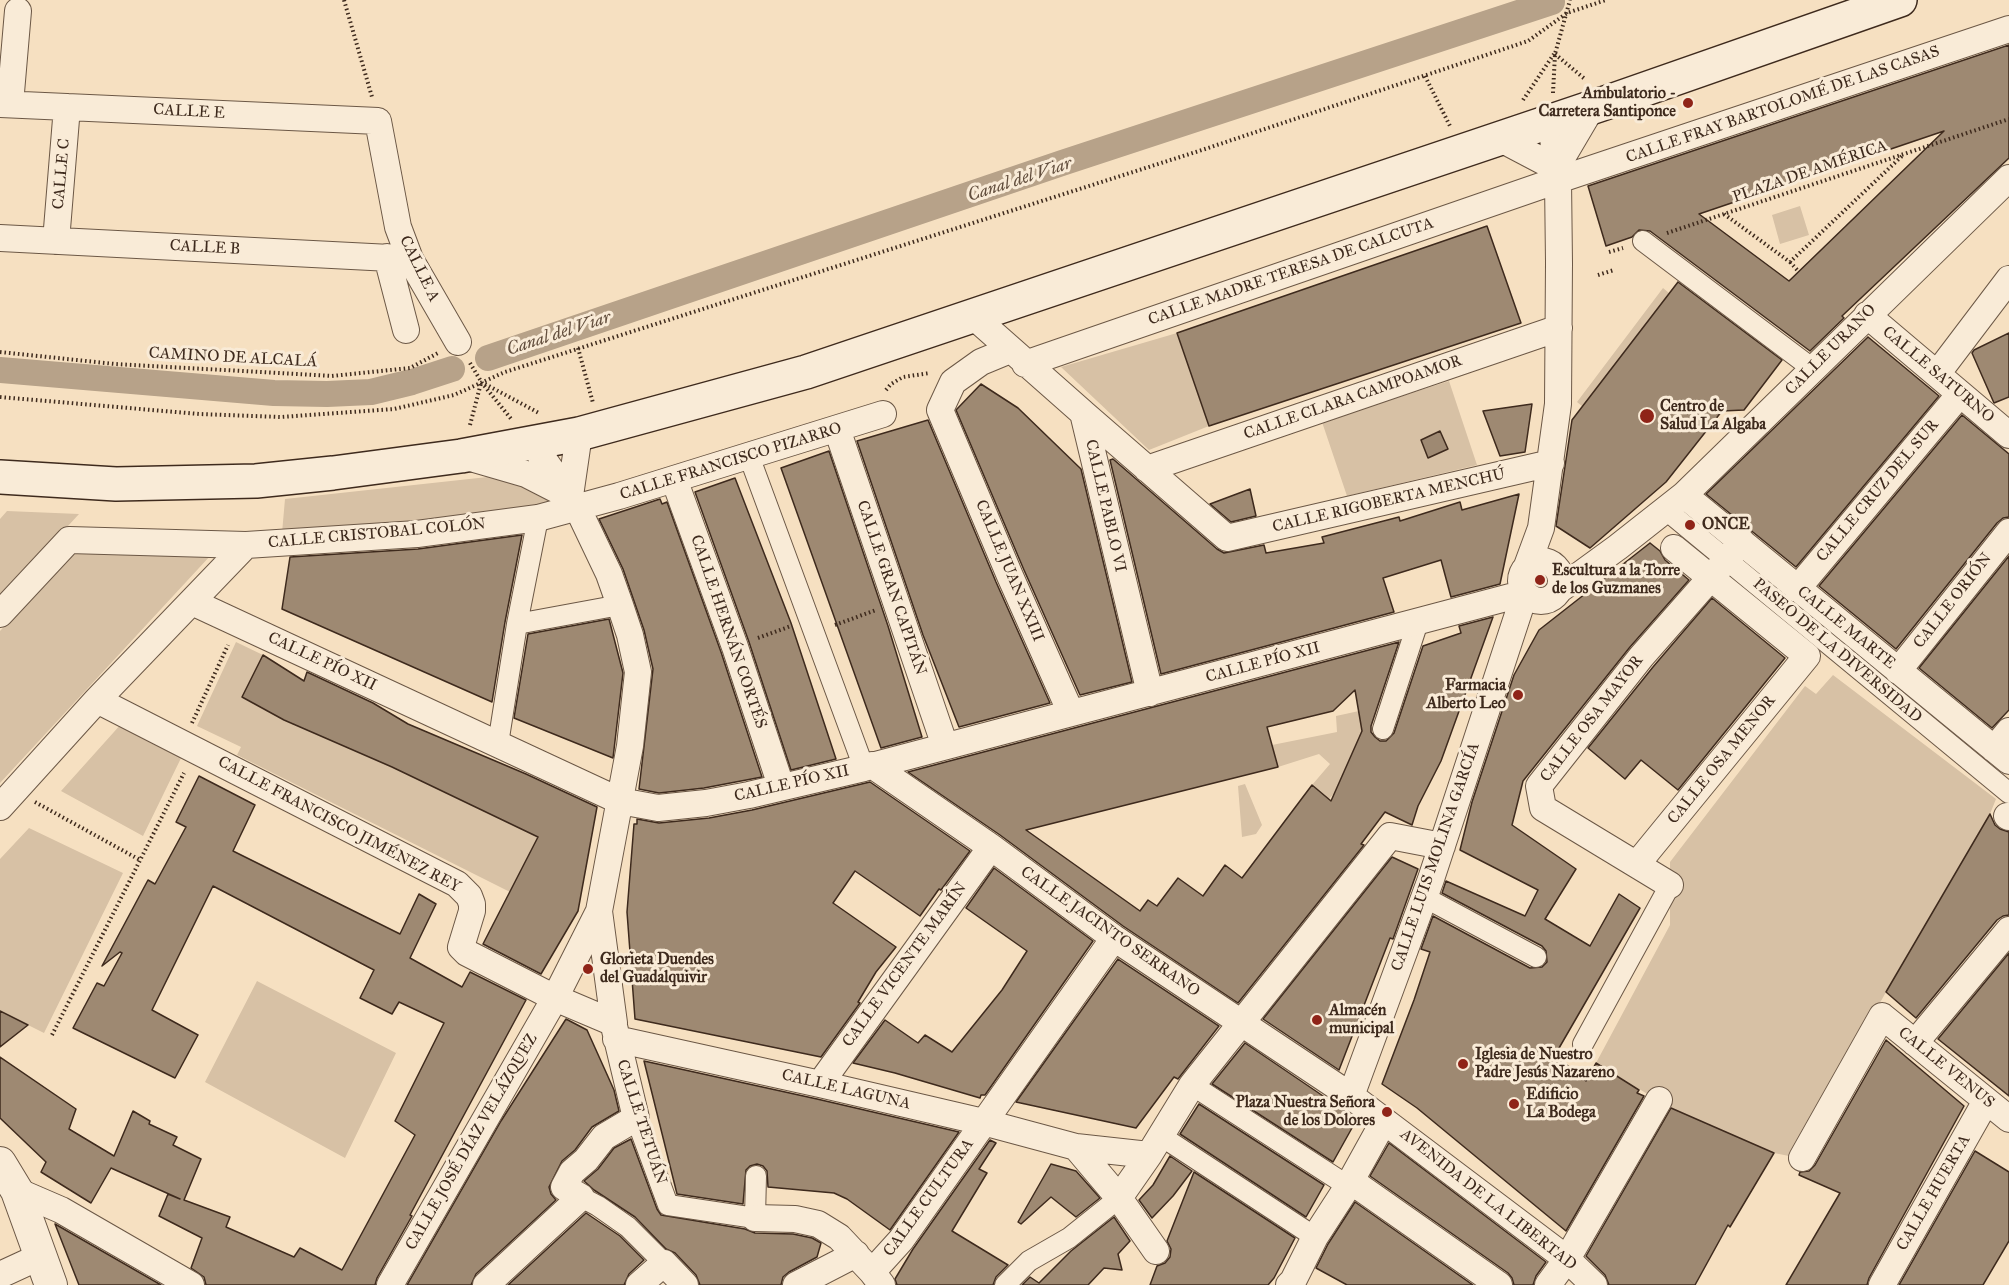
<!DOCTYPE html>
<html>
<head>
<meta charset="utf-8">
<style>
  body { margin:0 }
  canvas { display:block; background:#f6e0c1 }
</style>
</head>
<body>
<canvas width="2009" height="1285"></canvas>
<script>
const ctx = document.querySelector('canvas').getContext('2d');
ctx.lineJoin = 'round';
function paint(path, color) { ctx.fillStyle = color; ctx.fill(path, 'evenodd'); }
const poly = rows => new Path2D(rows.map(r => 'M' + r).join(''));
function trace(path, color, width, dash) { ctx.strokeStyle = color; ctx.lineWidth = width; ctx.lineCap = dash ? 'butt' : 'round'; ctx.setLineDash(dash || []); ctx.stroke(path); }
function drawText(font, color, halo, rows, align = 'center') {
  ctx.font = font + ' "IM FELL Great Primer",serif'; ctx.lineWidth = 6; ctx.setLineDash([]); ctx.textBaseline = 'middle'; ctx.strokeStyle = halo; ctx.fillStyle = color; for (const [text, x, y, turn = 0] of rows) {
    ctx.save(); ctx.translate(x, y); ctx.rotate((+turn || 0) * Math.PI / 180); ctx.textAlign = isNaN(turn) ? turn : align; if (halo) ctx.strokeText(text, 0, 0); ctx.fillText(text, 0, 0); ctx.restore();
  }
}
paint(poly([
  [1800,206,1809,235,1780,244,1772,215],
  [1663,288,1669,293,1583,407,1577,402],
  [1177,333,1209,426,1149,450,1061,367],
  [1449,381,1477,465,1347,496,1322,422],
  [506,475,544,491,553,509,282,533,285,499],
  [7,511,79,514,0,600,0,519],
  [72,553,211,555,0,783,0,631],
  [236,642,263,655,242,697,285,720,392,767,538,837,510,892,237,755,241,747,197,726],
  [1833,675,1996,799,1990,814,1886,992,1794,1157,1774,1153,1669,1107,1596,1063,1670,925,1670,862,1805,686,1816,694],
  [1359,711,1362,731,1336,791,1329,799,1312,785,1330,764,1319,754,1278,767,1272,745,1337,732,1336,716],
  [122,723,183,754,143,836,61,791],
  [1245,784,1262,825,1256,834,1242,837,1238,786],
  [29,828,123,873,44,1033,0,1011,0,859],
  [257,981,396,1053,345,1158,205,1082]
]), '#d7c1a5');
trace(poly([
  [488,358,1062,163,1552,2],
  [0,370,274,393,327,394,371,392,412,382,452,369]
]), '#b7a289', 26);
const building = poly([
  [2009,45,2009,158,1842,316,1844,318,1810,351,1650,231,1639,230,1632,237,1606,246,1588,186,2009,45],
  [1944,131,1789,281,1699,214,1944,131],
  [1487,226,1521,323,1209,426,1177,333,1487,226],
  [1678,282,1782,360,1744,410,1722,411,1666,482,1590,548,1556,526,1572,420,1678,282],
  [2009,333,2009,397,1994,403,1972,353,1974,350,2009,333],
  [1868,337,1939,396,1796,567,1706,494,1868,337],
  [981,384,1018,408,1081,469,1132,682,1080,695,1024,570,956,410,981,384],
  [1532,404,1525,452,1500,456,1483,411,1532,404],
  [1962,415,2009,454,2009,517,2003,518,1997,523,1896,649,1819,586,1962,415],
  [928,420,996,582,1050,703,959,727,923,635,857,441,928,420],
  [1440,431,1448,449,1428,458,1421,440,1440,431],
  [829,451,888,626,922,737,881,748,781,468,829,451],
  [1113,459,1217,549,1224,553,1264,545,1266,553,1324,543,1322,537,1399,517,1400,521,1460,502,1462,510,1519,494,1500,584,1451,597,1441,560,1383,578,1394,612,1161,674,1110,460,1113,459],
  [735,478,791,623,836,759,791,770,749,642,695,492,735,478],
  [1250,489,1256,516,1231,522,1210,504,1250,489],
  [660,499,662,504,667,502,721,652,762,777,704,788,659,793,639,789,653,669,644,630,623,569,599,519,660,499],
  [522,535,505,622,492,702,282,609,290,557,418,549,522,535],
  [1650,543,1660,551,1665,560,1689,580,1630,647,1523,781,1512,825,1576,869,1545,919,1590,946,1619,894,1640,908,1555,1055,1586,1081,1596,1063,1639,1090,1637,1093,1644,1096,1566,1231,1417,1108,1382,1084,1414,1000,1430,952,1421,949,1433,916,1530,968,1542,967,1547,962,1546,951,1542,946,1442,893,1446,881,1525,916,1538,890,1460,850,1472,802,1514,675,1539,630,1650,543],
  [2009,556,2009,710,1992,728,1919,668,2009,556],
  [1712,598,1785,658,1678,790,1641,760,1625,779,1588,748,1653,667,1712,598],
  [1493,617,1441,761,1418,806,1412,825,1385,812,1361,844,1364,845,1238,1003,1123,926,1000,835,908,772,1399,642,1371,726,1371,732,1375,737,1380,741,1386,741,1394,733,1423,646,1461,633,1459,626,1493,617],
  [1355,690,1362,731,1331,801,1312,785,1242,878,1225,865,1203,896,1178,878,1157,906,1148,900,1140,911,1026,830,1278,767,1267,727,1333,711,1355,690],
  [609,619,623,673,613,758,514,718,528,634,609,619],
  [263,655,304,681,307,672,373,703,408,724,526,774,597,807,578,911,541,974,483,944,538,837,392,767,284,720,242,697,263,655],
  [199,776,255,805,233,851,400,934,419,894,436,904,410,958,462,987,470,972,526,1000,410,1215,412,1216,377,1278,375,1285,206,1285,204,1277,191,1268,202,1238,159,1216,168,1194,180,1199,111,1168,91,1203,41,1172,46,1162,0,1118,0,1057,76,1109,69,1129,114,1156,133,1111,150,1121,149,1124,177,1137,173,1145,201,1159,184,1200,230,1217,226,1227,294,1257,300,1248,342,1270,415,1135,395,1121,444,1023,399,1002,392,1014,360,998,374,970,213,886,152,1010,198,1035,175,1078,73,1028,97,983,104,986,122,953,120,952,102,966,148,880,155,884,186,827,176,822,199,776],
  [870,782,970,851,941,890,939,889,920,916,855,871,833,903,896,947,876,972,858,1002,860,1003,821,1057,635,1019,627,912,634,824,637,824,637,819,659,823,709,818,752,810,870,782],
  [1990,814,1995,825,2000,829,2009,832,2009,915,2003,916,1997,920,1916,1018,1886,992,1990,814],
  [1392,857,1418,869,1393,939,1390,938,1339,1070,1263,1019,1392,857],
  [994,868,1093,941,985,1095,981,1095,980,1098,895,1073,853,1063,885,1020,918,1043,925,1035,952,1052,1002,990,1027,951,966,908,994,868],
  [2009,953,2009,1096,1938,1039,2009,953],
  [1118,959,1219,1026,1178,1079,1174,1077,1136,1128,1016,1102,1118,959],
  [0,1011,28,1025,0,1047,0,1011],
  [566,1019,587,1030,614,1090,619,1111,592,1127,575,1150,562,1161,549,1187,551,1194,556,1200,476,1274,471,1285,407,1285,501,1121,566,1019],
  [1886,1040,1964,1106,1869,1278,1867,1285,1786,1285,1840,1193,1799,1175,1800,1172,1809,1171,1815,1165,1886,1040],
  [1245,1043,1357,1119,1333,1162,1212,1084,1245,1043],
  [644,1061,817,1099,959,1132,890,1230,847,1199,834,1193,768,1187,767,1171,763,1166,757,1164,750,1166,746,1170,743,1204,677,1194,644,1061],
  [1199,1104,1324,1185,1306,1217,1180,1134,1199,1104],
  [1671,1108,1774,1153,1730,1227,1728,1225,1695,1285,1609,1285,1605,1275,1586,1256,1671,1108],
  [631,1139,657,1209,661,1215,745,1229,755,1233,793,1234,812,1238,821,1243,817,1257,789,1272,783,1277,781,1285,700,1285,696,1275,675,1253,666,1249,635,1217,594,1190,584,1181,598,1169,614,1148,631,1139],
  [990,1140,996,1143,979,1169,987,1173,952,1231,1008,1265,996,1277,993,1285,897,1285,895,1279,913,1249,990,1140],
  [1389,1143,1546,1262,1536,1276,1533,1285,1514,1285,1512,1278,1508,1273,1370,1176,1389,1143],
  [1975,1151,2009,1172,2009,1241,1983,1285,1899,1285,1975,1151],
  [1170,1156,1192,1171,1173,1196,1152,1218,1139,1200,1153,1185,1170,1156],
  [1051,1164,1076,1171,1100,1198,1076,1217,1051,1197,1021,1224,1018,1222,1051,1164],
  [1194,1172,1295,1238,1274,1278,1268,1285,1150,1285,1157,1266,1165,1263,1170,1257,1171,1249,1167,1241,1194,1172],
  [1355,1202,1473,1285,1347,1285,1316,1268,1328,1244,1355,1202],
  [586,1213,620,1236,644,1260,629,1274,624,1285,508,1285,586,1213],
  [1114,1217,1130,1241,1118,1254,1122,1270,1104,1268,1088,1285,1022,1285,1030,1277,1039,1283,1071,1251,1114,1217],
  [55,1224,161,1285,79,1285,55,1224]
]);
paint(building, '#9e8972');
trace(building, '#3e2a1d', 1.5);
const pedestrian = poly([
  [1643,241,1813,369],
  [749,456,864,768],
  [1665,509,2009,793],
  [517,624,620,605],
  [1383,729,1418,622],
  [498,744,517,624,538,518],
  [1424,897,1536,957],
  [1583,1044,1670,885],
  [1192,1085,1348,1186],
  [636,1118,668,1205,755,1218,756,1176],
  [1161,1136,1315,1237],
  [581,1197,598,1206,628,1227,664,1263],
  [1005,1285,1029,1261,1069,1238,1119,1198]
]);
const minor = poly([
  [0,104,378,121,398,227,410,259,458,342],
  [10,104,18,11],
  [1499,138,1556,168],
  [1556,168,1592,107],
  [0,238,410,259],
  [56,241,67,107],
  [387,257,406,330],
  [972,315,1083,413,1150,693],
  [1867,315,2009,435],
  [1010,350,981,362,953,382,940,410,1010,576,1071,713],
  [1025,364,1558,180,2009,29],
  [1937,374,2009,279],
  [1083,413,1227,538,1551,463],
  [837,429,945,746],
  [464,456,526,474,567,495],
  [1147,469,1559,328],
  [674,479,735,647,781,786],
  [1684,495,2009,761],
  [570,496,579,434],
  '1521 581a20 20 0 1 1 40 0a20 20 0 1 1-40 0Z',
  [1527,566,1541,528,1558,404,1559,263,1558,180,1551,121],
  [1797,589,1960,394],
  [1559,590,1618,547,1684,495,2009,178],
  [192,602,620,801,658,808,706,803,749,795,864,768,1525,593],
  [0,614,69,540,246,545,417,534,538,518,619,496,883,414],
  [1898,671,2009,532],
  [97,700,457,884,469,896,472,904,472,911,461,947,467,953,555,998,614,1023,599,911],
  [1994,749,2009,731],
  [872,765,991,847,1114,938,1351,1096,1567,1259,1594,1285],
  [0,807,97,700,246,545],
  [2007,816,2009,817],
  [1637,864,1807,656,1674,548],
  [1670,885,1543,808,1539,786,1641,657,1742,542],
  [616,1039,820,1084,983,1122,1076,1147,1149,1155],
  [1915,1043,2009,930],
  [820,1084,991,847],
  [1351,1096,1431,879,1525,593],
  [1076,1147,1119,1198],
  [1802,1158,1882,1016,2009,1119],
  [1351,1181,1499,1285],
  [17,1191,61,1210,191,1285],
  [755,1218,795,1219,818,1224,839,1237,872,1272,882,1285],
  [1156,1251,1119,1198,1149,1155,1192,1085,1390,836,1442,846],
  [872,1272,901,1240,1114,938],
  [0,1275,39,1257],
  [390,1285,555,998,599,911,630,746,638,672,630,635,620,605,609,574,578,509,533,444],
  [486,1285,581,1197,564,1187,572,1172,586,1160,604,1137,636,1118,614,1026],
  [639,1285,664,1263,685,1285],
  [796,1285,856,1254],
  [1289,1285,1293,1281,1315,1237,1348,1186,1384,1121],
  [1548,1285,1567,1259,1659,1100],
  [1882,1285,1986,1101]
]);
const tertiary = poly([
  [0,1163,17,1191,51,1285]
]);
const secondary = poly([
  [0,477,116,484,256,481,333,473,461,456,579,434,806,372,1611,101,1900,0]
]);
trace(pedestrian, '#6c5846', 22);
trace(minor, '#6c5846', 28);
trace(tertiary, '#6c5846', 34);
trace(secondary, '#3e2a1d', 36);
trace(poly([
  [344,0,372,97],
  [1555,54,1586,80],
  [1425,76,1450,126],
  [1553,93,1555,54,1570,0],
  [1523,100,1554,54],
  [1724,214,1790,262,1902,156],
  [1667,233,2009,119],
  [1609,252,1623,248],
  [1790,262,1799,272],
  [1598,275,1614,270],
  [578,348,593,403],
  [0,352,115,364,332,376,410,368,438,353],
  [470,363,482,383,512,420],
  [485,384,539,413],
  [886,390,891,384,903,377,930,373],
  [0,397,199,414,281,417,394,409,454,395,505,372,1202,150,1528,41,1567,13,1606,0],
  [470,425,481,383],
  [835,625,876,610],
  [758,638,791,626],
  [192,723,228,645],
  [35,802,140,860],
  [52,1035,184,773]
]), '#3e2a1d', 4, [1.5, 3]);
trace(pedestrian, '#f9ebd7', 20);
trace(minor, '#f9ebd7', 26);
trace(tertiary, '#f9ebd7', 32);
trace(secondary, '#f9ebd7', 33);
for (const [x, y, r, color] of [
  [1688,103,6,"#8f2418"],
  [1647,416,8,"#8f2418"],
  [1690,525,6,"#8f2418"],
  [1540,580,6,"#8f2418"],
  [1518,695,6,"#8f2418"],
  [588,969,6,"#8f2418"],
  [1317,1020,6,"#8f2418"],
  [1463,1064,6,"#8f2418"],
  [1514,1104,6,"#8f2418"],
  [1387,1112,6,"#8f2418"]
]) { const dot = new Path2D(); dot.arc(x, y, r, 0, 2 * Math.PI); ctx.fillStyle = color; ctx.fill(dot); trace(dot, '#f9ebd7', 2); }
drawText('bold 16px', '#3e2a1d', '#f9ebd7', [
  ["Ambulatorio -",1676,94,"right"],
  ["Carretera Santiponce",1676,112,"right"],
  ["Centro de",1660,407],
  ["Salud La Algaba",1660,425],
  ["ONCE",1702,525],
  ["Escultura a la Torre",1552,571],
  ["de los Guzmanes",1552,589],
  ["Farmacia",1506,686,"right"],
  ["Alberto Leo",1506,704,"right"],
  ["Glorieta Duendes",600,960],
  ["del Guadalquivir",600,978],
  ["Almacén",1329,1011],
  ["municipal",1329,1029],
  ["Iglesia de Nuestro",1475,1055],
  ["Padre Jesús Nazareno",1475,1073],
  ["Edificio",1526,1095],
  ["La Bodega",1526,1113],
  ["Plaza Nuestra Señora",1375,1103,"right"],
  ["de los Dolores",1375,1121,"right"]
], 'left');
drawText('16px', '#3e2a1d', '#f9ebd7', [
  ["CALLE FRAY BARTOLOMÉ DE LAS CASAS",1783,105,-19],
  ["CALLE E",189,112,3],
  ["PLAZA DE AMÉRICA",1810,172,-19],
  ["CALLE C",62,174,-85],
  ["CALLE B",205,248,3],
  ["CALLE A",419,269,64],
  ["CALLE MADRE TERESA DE CALCUTA",1291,272,-19],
  ["CALLE URANO",1831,350,-45],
  ["CAMINO DE ALCALÁ",233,358,3],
  ["CALLE SATURNO",1938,375,40],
  ["CALLE CLARA CAMPOAMOR",1353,398,-19],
  ["CALLE FRANCISCO PIZARRO",731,462,-17],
  ["CALLE CRUZ DEL SUR",1878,491,-50],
  ["CALLE RIGOBERTA MENCHÚ",1389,501,-13],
  ["CALLE PABLO VI",1105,506,77],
  ["CALLE CRISTOBAL COLÓN",377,534,-5],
  ["CALLE JUAN XXIII",1009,571,67],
  ["CALLE GRAN CAPITÁN",891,588,71],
  ["CALLE ORIÓN",1953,601,-52],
  ["CALLE MARTE",1846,628,39],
  ["CALLE HERNÁN CORTÉS",728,632,71],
  ["PASEO DE LA DIVERSIDAD",1837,651,40],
  ["CALLE PÍO XII",322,662,25],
  ["CALLE PÍO XII",1263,663,-15],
  ["CALLE OSA MAYOR",1592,719,-52],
  ["CALLE OSA MENOR",1722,760,-51],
  ["CALLE PÍO XII",792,784,-13],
  ["CALLE FRANCISCO JIMÉNEZ REY",339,825,28],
  ["CALLE LUIS MOLINA GARCÍA",1436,857,-71],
  ["CALLE JACINTO SERRANO",1110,932,35],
  ["CALLE VICENTE MARÍN",905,965,-54],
  ["CALLE VENUS",1946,1068,39],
  ["CALLE LAGUNA",846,1090,13],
  ["CALLE TETUÁN",641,1122,72],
  ["CALLE JOSÉ DÍAZ VELÁZQUEZ",472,1142,-60],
  ["CALLE HUERTA",1934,1193,-60],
  ["CALLE CULTURA",929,1198,-54],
  ["AVENIDA DE LA LIBERTAD",1488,1200,38]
]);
drawText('italic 18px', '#624e3d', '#f9ebd7', [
  ["Canal del Viar",1020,180,-18],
  ["Canal del Viar",559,334,-18]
]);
</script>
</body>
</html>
